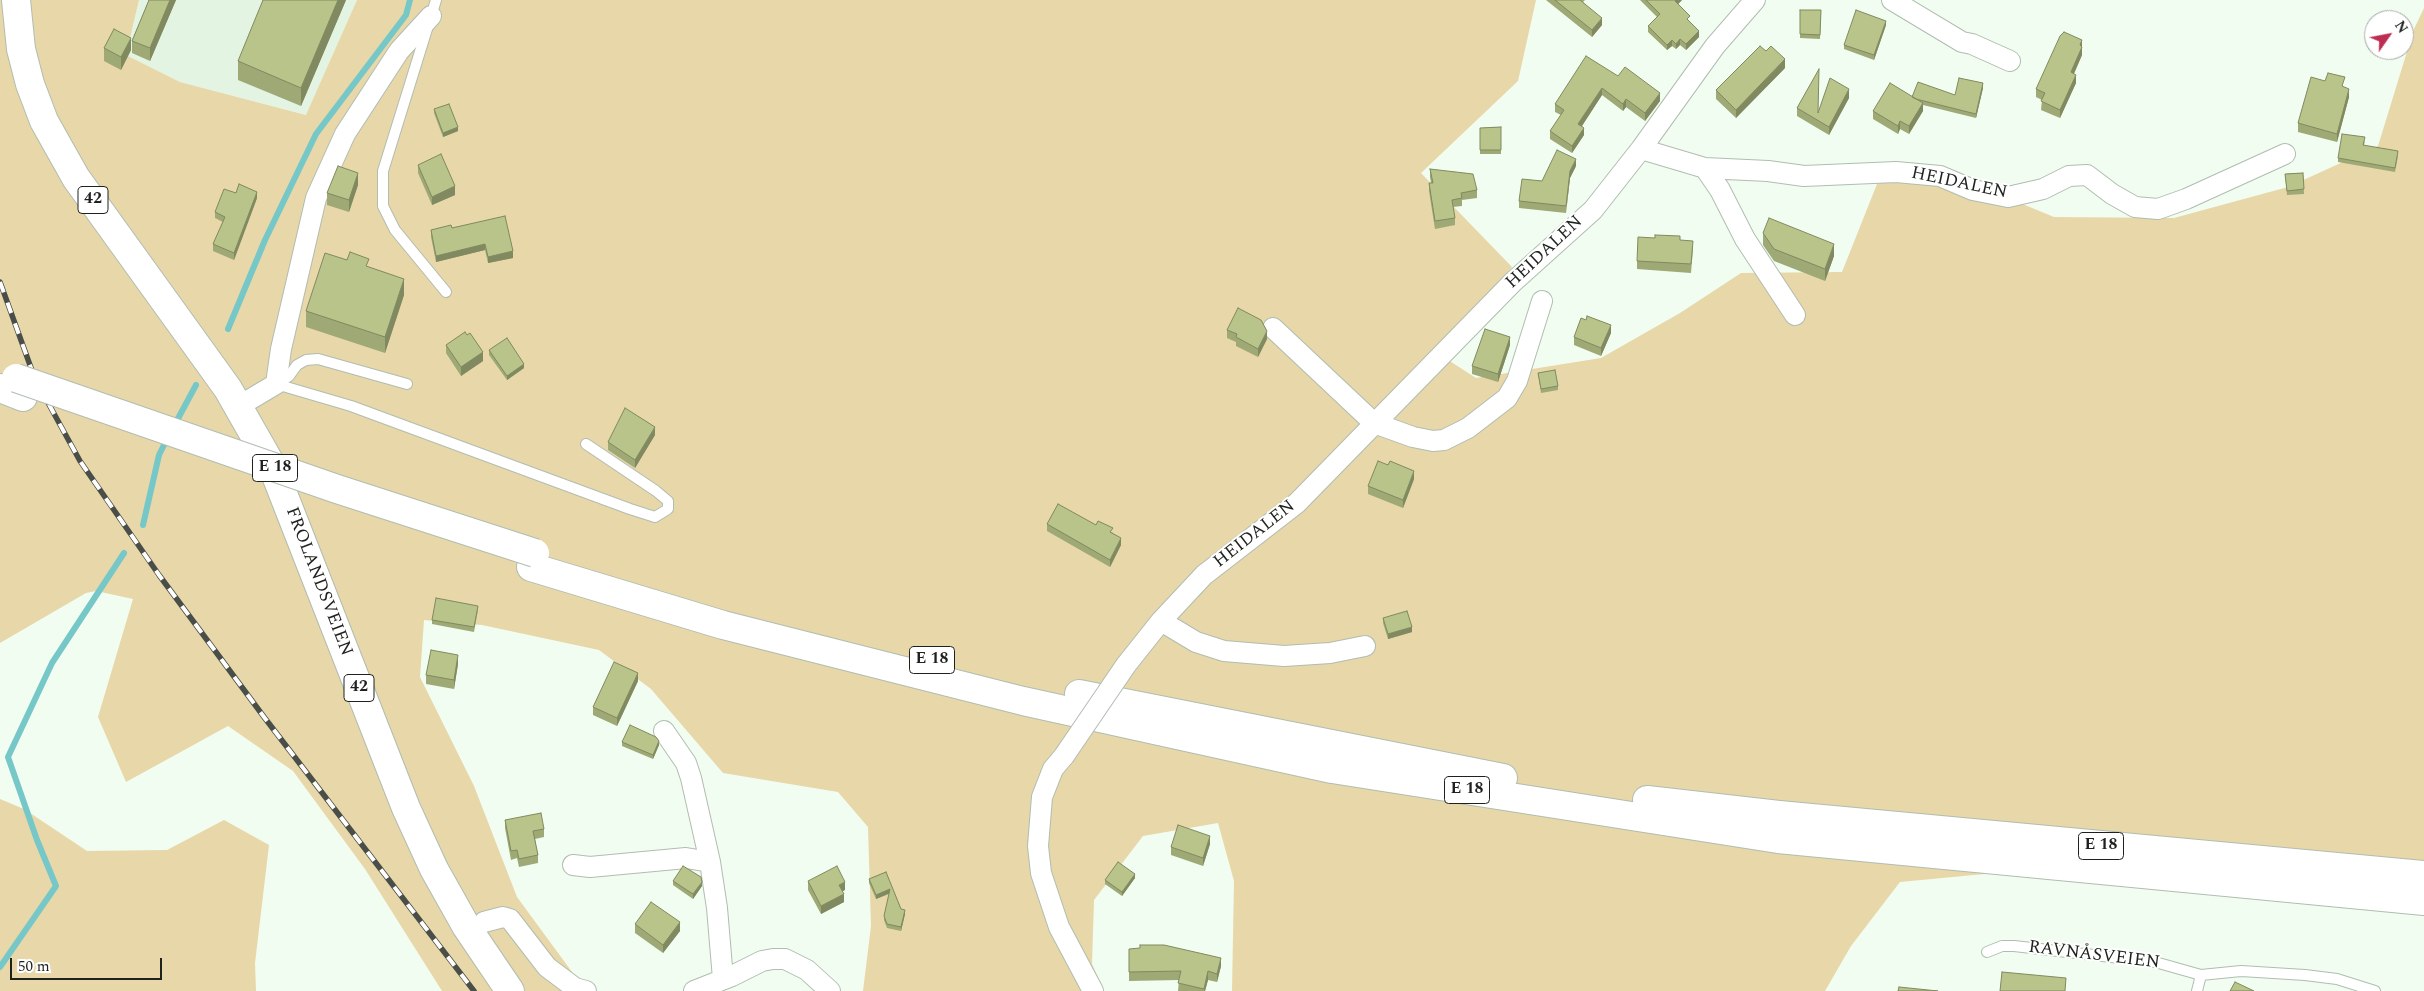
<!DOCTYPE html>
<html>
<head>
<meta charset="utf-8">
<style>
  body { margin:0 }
  #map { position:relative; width:2424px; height:991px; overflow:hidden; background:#f1fdf0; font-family:Spectral,serif }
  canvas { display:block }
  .north { position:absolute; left:2364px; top:10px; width:50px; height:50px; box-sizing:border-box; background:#fff; border:1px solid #a5a7a5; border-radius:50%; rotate:57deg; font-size:14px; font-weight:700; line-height:20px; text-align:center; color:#1e221d }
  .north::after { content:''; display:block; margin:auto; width:18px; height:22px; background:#bd2d51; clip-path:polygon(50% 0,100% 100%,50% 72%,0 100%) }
  .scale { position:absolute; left:10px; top:958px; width:152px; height:22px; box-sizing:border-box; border:2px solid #1e221d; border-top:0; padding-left:6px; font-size:15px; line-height:18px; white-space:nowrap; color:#1e221d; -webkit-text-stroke:4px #fff; paint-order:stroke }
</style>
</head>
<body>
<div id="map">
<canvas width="2424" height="991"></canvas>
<div class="north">N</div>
<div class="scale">50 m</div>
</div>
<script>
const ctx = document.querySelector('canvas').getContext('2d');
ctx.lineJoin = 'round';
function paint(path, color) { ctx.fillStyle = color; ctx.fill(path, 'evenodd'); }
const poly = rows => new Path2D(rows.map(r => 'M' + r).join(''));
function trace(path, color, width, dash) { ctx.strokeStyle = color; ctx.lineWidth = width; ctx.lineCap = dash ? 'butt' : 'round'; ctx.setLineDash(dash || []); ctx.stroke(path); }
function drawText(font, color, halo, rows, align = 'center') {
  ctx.font = font + ' Spectral,serif'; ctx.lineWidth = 4; ctx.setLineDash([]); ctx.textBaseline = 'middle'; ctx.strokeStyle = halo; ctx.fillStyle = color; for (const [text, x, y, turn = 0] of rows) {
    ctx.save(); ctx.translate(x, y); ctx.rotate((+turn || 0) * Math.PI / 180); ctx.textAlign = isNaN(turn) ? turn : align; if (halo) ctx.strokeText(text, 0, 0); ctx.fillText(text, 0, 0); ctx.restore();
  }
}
paint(poly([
  [139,0,357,0,307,115,180,82,126,55]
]), '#e3f5e2');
paint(poly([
  [0,0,139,0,126,55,180,82,306,115,357,0,1536,0,1518,81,1421,173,1512,267,1449,348,1445,358,1476,378,1601,358,1680,313,1741,273,1842,272,1879,179,1945,172,2054,217,2174,218,2288,187,2378,146,2414,29,2424,8,2424,899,2016,871,1900,882,1851,946,1825,991,1232,991,1234,881,1218,823,1143,836,1094,900,1092,964,1104,991,863,991,871,926,868,827,838,792,723,773,651,689,599,650,482,625,424,620,420,677,474,786,517,897,586,991,442,991,365,869,293,771,228,726,126,782,98,717,133,599,96,591,86,593,0,643],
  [0,799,24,809,87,851,167,850,224,820,269,845,255,963,256,991,0,991]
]), '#e7d7a9');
trace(poly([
  [228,329,265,240,316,134,406,15,410,0],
  [174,426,196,385],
  [143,525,159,455,168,437],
  [0,967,56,886,37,840,8,757,52,663,124,553]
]), '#75c7c8', 6);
const service = poly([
  [436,0,383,171,383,206,395,230,446,292],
  [276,384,351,406,630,509,655,517,668,509,668,501,656,491,586,444],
  [277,384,289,376,297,365,306,360,318,359,407,384],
  [1987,952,2002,946,2014,946,2155,962,2201,975,2241,971,2305,975,2337,979,2375,991],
  [2197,991,2201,975]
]);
const minor = poly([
  [1892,0,1962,42,1972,44,2010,61],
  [1641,149,1705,168,1768,171,1804,176,1896,172,1940,176,1973,190,2008,197,2043,189,2069,176,2087,175,2112,194,2135,207,2158,209,2186,199,2285,154],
  [1705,168,1720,190,1745,239,1795,315],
  [1273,328,1374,423,1413,437,1433,441,1444,440,1468,428,1507,398,1517,381,1542,301],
  [239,406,276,384,281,349,316,198,345,134,399,51,431,16],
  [1161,621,1196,642,1224,651,1284,656,1330,653,1365,646],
  [1126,665,1161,621,1204,575,1297,503,1513,282,1593,210,1641,149,1715,46,1755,0],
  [664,731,686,763,691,778,710,862,717,908,723,979],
  [1064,756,1053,769,1042,797,1038,846,1041,873,1059,927,1093,991],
  [573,865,590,867,686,858,710,862],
  [484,922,503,917,510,919,547,967,575,988,586,991],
  [694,991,732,976,762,961,773,959,785,959,807,970,830,991]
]);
const primary = poly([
  [16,0,21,49,30,84,44,121,76,178,228,389,273,468,406,808,434,869,466,926,510,991]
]);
const trunk = poly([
  [0,388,23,397],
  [531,567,723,625,1023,701,1332,769,1778,839,2424,901],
  [1079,694,1503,778],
  [1647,800,1779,815,2424,875]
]);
trace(service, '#b1bdb0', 12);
trace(minor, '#b1bdb0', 22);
trace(primary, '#b1bdb0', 30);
trace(trunk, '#b1bdb0', 30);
trace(service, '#fff', 10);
trace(minor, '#fff', 20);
trace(primary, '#fff', 28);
trace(trunk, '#fff', 28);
const rail = poly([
  [0,282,35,379,80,461,159,575,264,717,474,991]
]);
trace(rail, '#494e48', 5.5);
trace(rail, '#fff', 4, [11]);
const minorBridge = poly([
  [1064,756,1126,665]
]);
const trunkBridge = poly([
  [16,378,337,489,535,553]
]);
trace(minorBridge, '#b1bdb0', 22, []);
trace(trunkBridge, '#b1bdb0', 30, []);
trace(minorBridge, '#fff', 20);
trace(trunkBridge, '#fff', 28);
paint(poly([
  [149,0,176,0,150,61,132,53,132,41],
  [346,0,301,106,238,80,238,61],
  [1546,0,1585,0,1583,2,1602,25,1592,37],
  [1640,0,1682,0,1678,4,1699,37,1686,50,1680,45,1676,49,1672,46,1667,50,1648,32,1648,26,1657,17],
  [1800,10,1821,10,1820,39,1800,38],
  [1886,25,1874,60,1844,49,1844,45],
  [2082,40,2082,55,2074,74,2076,83,2060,118,2041,110,2042,100,2036,97,2036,89],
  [104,48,131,50,121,70,104,61],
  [1785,68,1736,118,1716,99,1716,90],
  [1618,76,1660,101,1645,121,1626,107,1623,111,1602,95,1582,126,1584,135,1572,153,1550,139,1550,131,1561,115,1555,112,1555,104],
  [2344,87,2349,97,2337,142,2298,132,2298,123],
  [1983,88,1976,118,1923,105,1923,111,1909,134,1900,129,1898,134,1873,119,1873,111,1912,97,1955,95],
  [1849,98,1829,135,1797,116,1797,108,1818,112],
  [434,109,458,131,443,137,434,113],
  [1501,127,1501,154,1480,154,1480,128],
  [2365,141,2364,145,2398,156,2395,172,2338,162,2338,158],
  [418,165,455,195,432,205,418,173],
  [1576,166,1570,178,1566,213,1519,208,1519,201,1542,181],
  [1430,169,1477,190,1477,198,1462,200,1462,206,1453,207,1455,218,1455,225,1435,229,1429,191,1429,183,1431,183,1430,177],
  [2303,173,2304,194,2287,195,2285,174],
  [358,185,349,212,327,205,327,193],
  [257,198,234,260,213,251,213,244,223,222,215,218,215,212],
  [452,228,513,258,488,263,485,250,436,262,431,237,431,230],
  [1763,233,1834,256,1825,281,1774,261,1763,245],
  [1655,238,1680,240,1693,249,1691,273,1637,269,1637,261],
  [369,267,404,295,385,353,306,327,306,311],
  [1227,330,1267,339,1258,357,1236,346,1236,342,1227,338],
  [1611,333,1601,356,1574,345,1574,337],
  [446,345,483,361,461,376,446,353],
  [1510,345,1498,382,1472,374,1472,366],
  [489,350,524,368,507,380,489,355],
  [1538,373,1558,386,1558,390,1541,393],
  [655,435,635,468,608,450,608,442],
  [1414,479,1403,508,1368,494,1368,486],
  [1047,524,1096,525,1113,533,1121,545,1110,567,1047,531],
  [478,610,474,632,432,624,432,620],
  [1383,618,1412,632,1388,639,1383,623],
  [458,664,454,689,426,684,426,675],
  [638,681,617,726,593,715,593,707],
  [622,742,659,745,653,759,622,746],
  [505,820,544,829,544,837,535,839,538,855,538,863,519,867,517,858,511,860,505,828],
  [1210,844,1203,866,1171,855,1171,847],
  [886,872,901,909,905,914,901,931,887,928,884,920,884,916,889,894,876,899,869,883,869,879],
  [1135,878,1122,896,1105,884,1105,880],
  [673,881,702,886,693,899,673,885],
  [808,881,845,890,842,891,844,902,821,914,808,890],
  [635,924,680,931,663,953,635,933],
  [1129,949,1221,966,1217,982,1208,980,1205,991,1178,991,1179,980,1129,981]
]), '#9ea976');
paint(poly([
  [170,0,176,0,150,61,150,48],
  [338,0,346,0,301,106,301,88],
  [1676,0,1682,0,1675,7,1675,1],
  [1602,18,1602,25,1592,37,1592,30],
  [1886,21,1886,25,1874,60,1874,55],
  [1699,31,1699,37,1686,50,1686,44],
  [131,38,131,50,121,70,121,57],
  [1680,39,1680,45,1676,49,1676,44],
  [1672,40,1672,46,1667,50,1667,45],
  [2082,40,2082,55,2071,80,2071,72],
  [1785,59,1785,68,1736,118,1736,110],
  [2076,75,2076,83,2060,118,2060,110],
  [1983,83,1983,88,1976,118,1976,114],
  [1602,88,1602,95,1578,132,1578,124],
  [1849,89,1849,98,1829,135,1829,127],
  [2349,89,2349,97,2337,142,2337,134],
  [1660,93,1660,101,1645,121,1645,113],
  [1626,99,1626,107,1623,111,1623,104],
  [1923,103,1923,111,1909,134,1909,126],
  [1900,121,1900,129,1898,134,1898,126],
  [458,127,458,131,443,137,443,133],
  [1584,128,1584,135,1572,153,1572,146],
  [1576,159,1576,166,1570,178,1566,213,1570,171],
  [358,173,358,185,349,212,349,200],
  [455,186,455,195,432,205,432,197],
  [257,192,257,198,234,260,234,253],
  [485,244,485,250,436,262,436,256],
  [1834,244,1834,256,1825,281,1825,269],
  [513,251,513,258,488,263,488,257],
  [404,279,404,295,385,353,385,337],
  [1611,325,1611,333,1601,356,1601,348],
  [1267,331,1267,339,1258,357,1258,349],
  [1510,337,1510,345,1498,382,1498,374],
  [483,352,483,361,461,376,461,367],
  [524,364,524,368,507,380,507,376],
  [655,427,655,435,635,468,635,460],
  [1414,471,1414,479,1403,508,1403,500],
  [1121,538,1121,545,1110,567,1110,560],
  [1412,627,1412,632,1388,639,1388,634],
  [458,655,458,664,454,689,454,680],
  [638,673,638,681,617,726,617,718],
  [659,741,659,745,653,759,653,755],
  [1210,836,1210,844,1203,866,1203,858],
  [1135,874,1135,878,1122,896,1122,892],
  [702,882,702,886,693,899,693,894],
  [845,882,845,890,839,893,839,885],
  [890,889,890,893,876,899,876,895],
  [844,894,844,902,821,914,821,906],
  [905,910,905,914,901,931,901,927],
  [680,922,680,931,663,953,663,945],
  [1221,958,1221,966,1217,982,1217,974],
  [1208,971,1208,980,1205,991,1204,991]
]), '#818960');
const building = poly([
  [149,0,170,0,150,48,132,41,149,0],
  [263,0,338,0,301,88,238,61,263,0],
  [1555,0,1580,0,1602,18,1592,30,1555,0],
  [1646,0,1676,0,1675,1,1690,16,1687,19,1699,31,1686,44,1680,39,1676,44,1672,40,1667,45,1648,26,1660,14,1646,0],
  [1800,10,1821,10,1820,35,1800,34,1800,10],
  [1856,10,1886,21,1874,55,1844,45,1856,10],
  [114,29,131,38,121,57,104,48,114,29],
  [2064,32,2082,40,2080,45,2082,47,2071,72,2076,75,2060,110,2041,101,2045,93,2036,89,2060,36,2064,32],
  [1760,46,1766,51,1771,46,1785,59,1736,110,1716,90,1760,46],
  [1586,56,1618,76,1625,67,1660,93,1645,113,1626,99,1623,104,1602,88,1578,124,1584,128,1572,146,1550,131,1564,110,1555,104,1586,56],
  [1819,69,1818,113,1830,78,1849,89,1829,127,1797,108,1819,69],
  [2328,73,2345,77,2342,86,2349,89,2337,134,2298,123,2311,77,2325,81,2328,73],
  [1959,78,1983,83,1976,114,1916,99,1912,97,1918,82,1955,95,1959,78],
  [1890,83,1923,103,1909,126,1900,121,1898,126,1873,111,1890,83],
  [449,104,458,127,443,133,434,109,449,104],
  [1501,127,1501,150,1480,150,1480,128,1501,127],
  [2342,134,2365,137,2363,145,2398,151,2395,168,2338,158,2342,134],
  [1557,150,1576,159,1570,171,1566,206,1519,201,1522,179,1542,181,1557,150],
  [441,154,455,186,432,197,418,165,441,154],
  [338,166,358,173,349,200,327,193,338,166],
  [1430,169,1473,174,1477,190,1461,193,1462,198,1452,200,1455,218,1435,221,1429,183,1433,183,1430,169],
  [2303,173,2304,189,2287,191,2285,174,2303,173],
  [239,184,257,192,234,253,213,244,225,217,215,212,224,189,236,193,239,184],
  [505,216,513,251,488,257,485,244,436,256,431,230,451,225,452,228,505,216],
  [1769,218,1834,244,1825,269,1774,249,1763,233,1769,218],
  [1655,235,1680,236,1680,240,1693,241,1691,264,1637,261,1638,237,1655,238,1655,235],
  [350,252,369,259,366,266,404,279,385,337,306,311,325,253,347,260,350,252],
  [1238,308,1261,320,1267,331,1258,349,1236,337,1237,334,1227,330,1238,308],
  [1587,316,1611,325,1601,348,1574,337,1581,318,1586,320,1587,316],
  [1485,329,1510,337,1498,374,1472,366,1485,329],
  [465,332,467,335,470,333,483,352,461,367,446,345,465,332],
  [507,338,524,364,507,376,489,350,507,338],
  [1555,370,1558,386,1541,389,1538,373,1555,370],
  [625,408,655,427,635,460,608,442,625,408],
  [1378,461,1388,465,1390,461,1414,471,1403,500,1368,486,1378,461],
  [1058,504,1096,525,1098,521,1113,528,1110,532,1121,538,1110,560,1047,524,1058,504],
  [436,598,478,606,474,627,432,620,436,598],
  [1407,611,1412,627,1388,634,1383,618,1407,611],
  [431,650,458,655,454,680,426,675,431,650],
  [614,662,638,673,617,718,593,707,614,662],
  [630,725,656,737,659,741,653,755,622,742,630,725],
  [541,813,544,829,533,831,538,855,519,859,517,850,511,851,505,820,541,813],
  [1178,825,1210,836,1203,858,1171,847,1178,825],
  [1118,862,1135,874,1122,892,1105,880,1118,862],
  [683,866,701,877,702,882,693,894,673,881,683,866],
  [837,866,845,882,839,885,844,894,821,906,808,881,837,866],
  [886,872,901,909,905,910,901,927,887,924,884,916,890,889,876,895,869,879,886,872],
  [651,902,680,922,663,945,635,924,651,902],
  [1140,945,1164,945,1221,958,1217,974,1208,971,1204,989,1178,983,1181,971,1129,972,1129,949,1140,948,1140,945],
  [2002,972,2066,978,2065,991,2000,991,2002,972],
  [2235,982,2254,991,2230,991,2235,982],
  [1899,987,1938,991,1898,991,1899,987]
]);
paint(building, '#b8c489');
trace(building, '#818960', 1);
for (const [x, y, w] of [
  [93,200,30],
  [275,468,45],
  [932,660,45],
  [359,688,30],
  [1467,790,45],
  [2101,846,45]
]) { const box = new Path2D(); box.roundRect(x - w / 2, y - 13.5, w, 27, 4); ctx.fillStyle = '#fff'; ctx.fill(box); trace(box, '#1e221d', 1); }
drawText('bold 16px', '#1e221d', null, [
  ["42",93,200],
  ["E 18",275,468],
  ["E 18",932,660],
  ["42",359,688],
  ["E 18",1467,790],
  ["E 18",2101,846]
]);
drawText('18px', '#1e221d', '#fff', [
  ["HEIDALEN",1959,184,12],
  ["HEIDALEN",1545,253,-43],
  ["HEIDALEN",1255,535,-38],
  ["FROLANDSVEIEN",318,582,69],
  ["RAVNÅSVEIEN",2094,956,7]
]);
</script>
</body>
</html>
